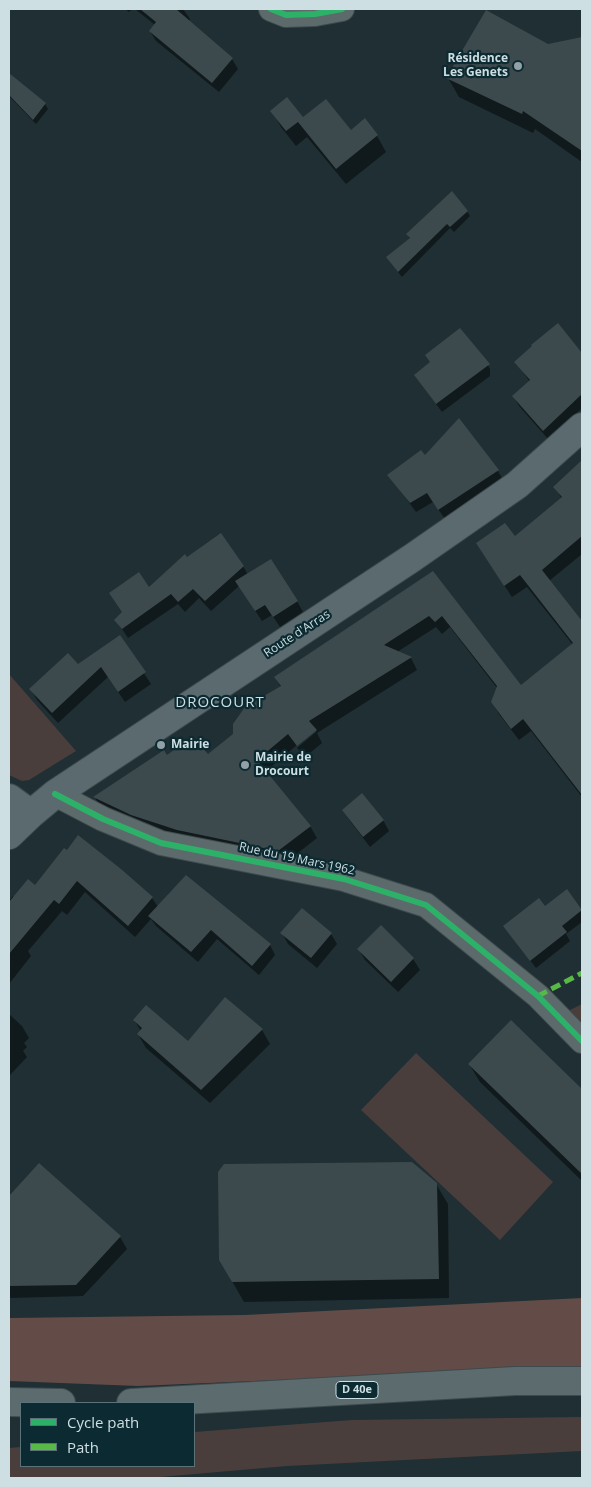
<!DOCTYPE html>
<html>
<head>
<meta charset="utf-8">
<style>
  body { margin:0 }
  #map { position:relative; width:591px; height:1487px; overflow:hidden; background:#1f2f33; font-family:"Open Sans",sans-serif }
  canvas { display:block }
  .frame { position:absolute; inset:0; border:10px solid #cedfe3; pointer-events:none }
  .legend { position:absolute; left:20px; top:1402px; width:175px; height:65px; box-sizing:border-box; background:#0c2a31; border:1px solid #5a7278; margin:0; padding:6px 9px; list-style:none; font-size:15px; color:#cedfe3 }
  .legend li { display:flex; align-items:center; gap:10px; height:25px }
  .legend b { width:25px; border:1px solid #5a7278 }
</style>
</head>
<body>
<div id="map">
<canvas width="591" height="1487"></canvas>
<div class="frame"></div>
<ul class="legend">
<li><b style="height:6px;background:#2db169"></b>Cycle path</li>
<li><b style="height:6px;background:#58b947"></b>Path</li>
</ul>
</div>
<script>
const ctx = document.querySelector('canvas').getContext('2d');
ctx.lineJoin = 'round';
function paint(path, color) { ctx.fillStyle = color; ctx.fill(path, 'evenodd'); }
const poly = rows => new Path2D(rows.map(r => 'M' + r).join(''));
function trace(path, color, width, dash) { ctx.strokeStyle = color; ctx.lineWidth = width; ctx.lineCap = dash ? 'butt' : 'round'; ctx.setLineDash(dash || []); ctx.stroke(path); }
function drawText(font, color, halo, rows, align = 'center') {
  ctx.font = font + ' "Open Sans",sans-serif'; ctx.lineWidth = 4.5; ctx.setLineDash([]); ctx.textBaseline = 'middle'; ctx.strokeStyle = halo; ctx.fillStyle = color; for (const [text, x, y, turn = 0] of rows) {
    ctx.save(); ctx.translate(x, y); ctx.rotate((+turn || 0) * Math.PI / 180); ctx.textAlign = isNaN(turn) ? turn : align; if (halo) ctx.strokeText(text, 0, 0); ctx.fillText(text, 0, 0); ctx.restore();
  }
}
paint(poly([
  [9,674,76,751,29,780,22,781,9,775],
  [582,1004,582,1033,562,1014],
  [416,1053,553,1182,500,1240,361,1110],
  [582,1417,582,1451,287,1466,149,1478,9,1478,9,1448,21,1447,21,1466,194,1466,194,1432,352,1420]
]), '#4a3e3c');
paint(poly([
  [582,1298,582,1367,138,1386,9,1381,9,1318,245,1315]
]), '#634c48');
paint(poly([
  [125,9,132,9,129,12],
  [135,9,183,9,190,19,189,21,232,59,238,69,219,92,156,41,150,31,155,25],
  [582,38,582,162,535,129,533,133,459,97,448,78,548,46],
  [9,91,32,93,45,104,48,109,36,124,9,96],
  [272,111,350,132,364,120,377,136,386,152,346,184,307,137,296,146,281,127],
  [467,211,470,216,454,232,450,228,402,277,391,263,388,258,410,239,407,234],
  [555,327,582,357,582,408,549,440,519,406,514,397,530,382,516,362],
  [485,360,490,369,490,376,442,412,415,376,431,363],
  [425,457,498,471,503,480,445,519,433,502,416,512,389,475],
  [582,462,582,554,549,581,582,623,582,797,531,731,519,740,499,714,492,702,497,688,450,627,442,634,436,627,397,652,411,658,417,670,317,733,322,743,305,757,297,748,316,732,316,729,265,772,310,826,317,838,285,863,185,842,101,809,95,797,167,757,208,755,234,734,281,687,275,678,433,573,521,686,573,645,527,587,512,597,477,544,515,538,562,499,555,487],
  [187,559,243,566,248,575,297,601,303,612,280,627,272,615,262,621,239,586,211,611,199,598,185,612,178,604,128,638,116,620,149,589],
  [120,637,151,684,125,702,108,677,58,723,37,700,31,689,78,665],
  [343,810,383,820,389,831,370,847,350,821],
  [121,870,152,898,158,907,270,945,275,955,259,975,217,939,198,962,156,926,151,919,135,937,85,892,67,915,62,911,28,951,31,956,9,984,9,901,13,896,14,897,35,886],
  [566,891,582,911,582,922,566,934,570,941,536,968,504,926,545,907],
  [381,927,413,959,420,970,398,992,365,960,359,950],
  [282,933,331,934,337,944,317,968,288,944],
  [9,1014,22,1026,29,1038,24,1043,27,1047,23,1051,27,1057,9,1076],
  [134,1020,188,1042,262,1030,270,1044,210,1103,146,1048,138,1034,141,1031],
  [511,1022,582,1090,582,1181,480,1082,469,1064],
  [39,1165,120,1237,127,1249,83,1296,9,1298,9,1198],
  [436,1184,448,1204,449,1298,244,1302,220,1260]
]), '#0007');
paint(poly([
  [140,9,176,9,233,58,212,83,149,31,156,22],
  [486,10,548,44,582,37,582,151,523,111,522,114,446,78],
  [9,73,46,103,33,120,9,95],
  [287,97,303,117,326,99,351,130,365,118,378,135,336,169,298,122,286,131,270,111],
  [452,191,468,211,450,227,447,224,398,272,386,257,410,238,406,234],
  [558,323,582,353,582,394,543,431,512,396,530,380,514,362,532,346,531,345],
  [460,328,490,364,436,404,414,375,430,362,425,355],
  [459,418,499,470,438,510,427,493,410,503,387,475,421,450,425,455],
  [582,460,582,536,542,570,582,621,582,795,523,719,511,729,491,702,497,686,442,616,435,622,429,616,384,645,412,657,309,721,317,730,297,746,288,734,257,760,311,826,278,851,177,830,131,815,93,797,164,750,167,755,178,747,185,747,192,744,199,744,208,754,233,734,233,724,245,707,281,686,274,677,433,571,521,685,573,643,520,575,504,586,476,543,505,523,515,536,562,497,553,487],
  [221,533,244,566,205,601,193,589,178,602,171,594,122,629,114,620,122,612,109,593,139,572,149,587,185,554,187,557],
  [271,559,298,601,273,617,265,605,255,611,235,581],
  [120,635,146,672,118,692,101,667,52,713,29,689,68,653,78,664],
  [362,793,384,820,363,837,342,810],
  [78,835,121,869,153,897,128,926,77,881,59,904,54,900,9,954,9,902,28,879,35,885,64,848,67,850],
  [186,875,271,944,252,966,211,930,191,952,148,916],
  [567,889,582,910,562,926,567,932,530,961,503,926,539,898,545,906],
  [302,908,332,933,311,958,280,933],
  [381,925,414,958,391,982,357,949],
  [225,997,263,1029,201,1090,137,1034,142,1028,133,1020,146,1005,188,1041],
  [511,1020,582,1089,582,1174,468,1064],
  [412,1162,437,1183,439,1279,232,1282,219,1260,218,1172,224,1164],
  [39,1163,121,1236,76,1285,9,1286,9,1196]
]), '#3d4a4d');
const street = poly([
  [271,9,286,15,315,14,342,9],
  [55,794,103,819,161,843,344,879,426,905,538,996,582,1041]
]);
const secondary = poly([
  [9,798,31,814],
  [9,835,31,814,55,794,412,558,517,485,582,427]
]);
const primary = poly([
  [9,1402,61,1403],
  [131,1403,515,1381,582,1381]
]);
trace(street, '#3d4a4e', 26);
trace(secondary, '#3d4a4e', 30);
trace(primary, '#3d4a4e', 30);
trace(street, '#5d6a6c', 24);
trace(secondary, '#5b6a6e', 28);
trace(primary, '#5b6b6e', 28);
trace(poly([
  [538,996,582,973]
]), '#58b947', 5, [10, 5]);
trace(poly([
  [271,9,286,15,315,14,342,9],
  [55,794,103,819,161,843,344,879,426,905,538,996,582,1041]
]), '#2db169', 6);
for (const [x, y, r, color] of [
  [518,66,5,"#91a1a5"],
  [161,745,5,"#91a1a5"],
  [245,765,5,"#91a1a5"]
]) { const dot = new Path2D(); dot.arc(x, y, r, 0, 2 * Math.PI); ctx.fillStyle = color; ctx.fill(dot); trace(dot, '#0c2a31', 2); }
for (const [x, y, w] of [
  [357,1390,42]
]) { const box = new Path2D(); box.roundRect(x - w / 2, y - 8.5, w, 17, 4); ctx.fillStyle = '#0c2a31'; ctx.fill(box); trace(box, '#cedfe3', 1); }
drawText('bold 11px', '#cedfe3', null, [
  ["D 40e",357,1390]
]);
drawText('bold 12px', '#cedfe3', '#0c2a31', [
  ["Résidence",508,59,"right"],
  ["Les Genets",508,73,"right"],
  ["Mairie",171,745],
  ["Mairie de",255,758],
  ["Drocourt",255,772]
], 'left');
drawText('12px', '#cedfe3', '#0c2a31', [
  ["Route d'Arras",297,634,-33],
  ["Rue du 19 Mars 1962",297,859,12]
]);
ctx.letterSpacing = '1px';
drawText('15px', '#cedfe3', '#0c2a31', [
  ["DROCOURT",220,703]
]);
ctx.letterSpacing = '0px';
</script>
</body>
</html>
